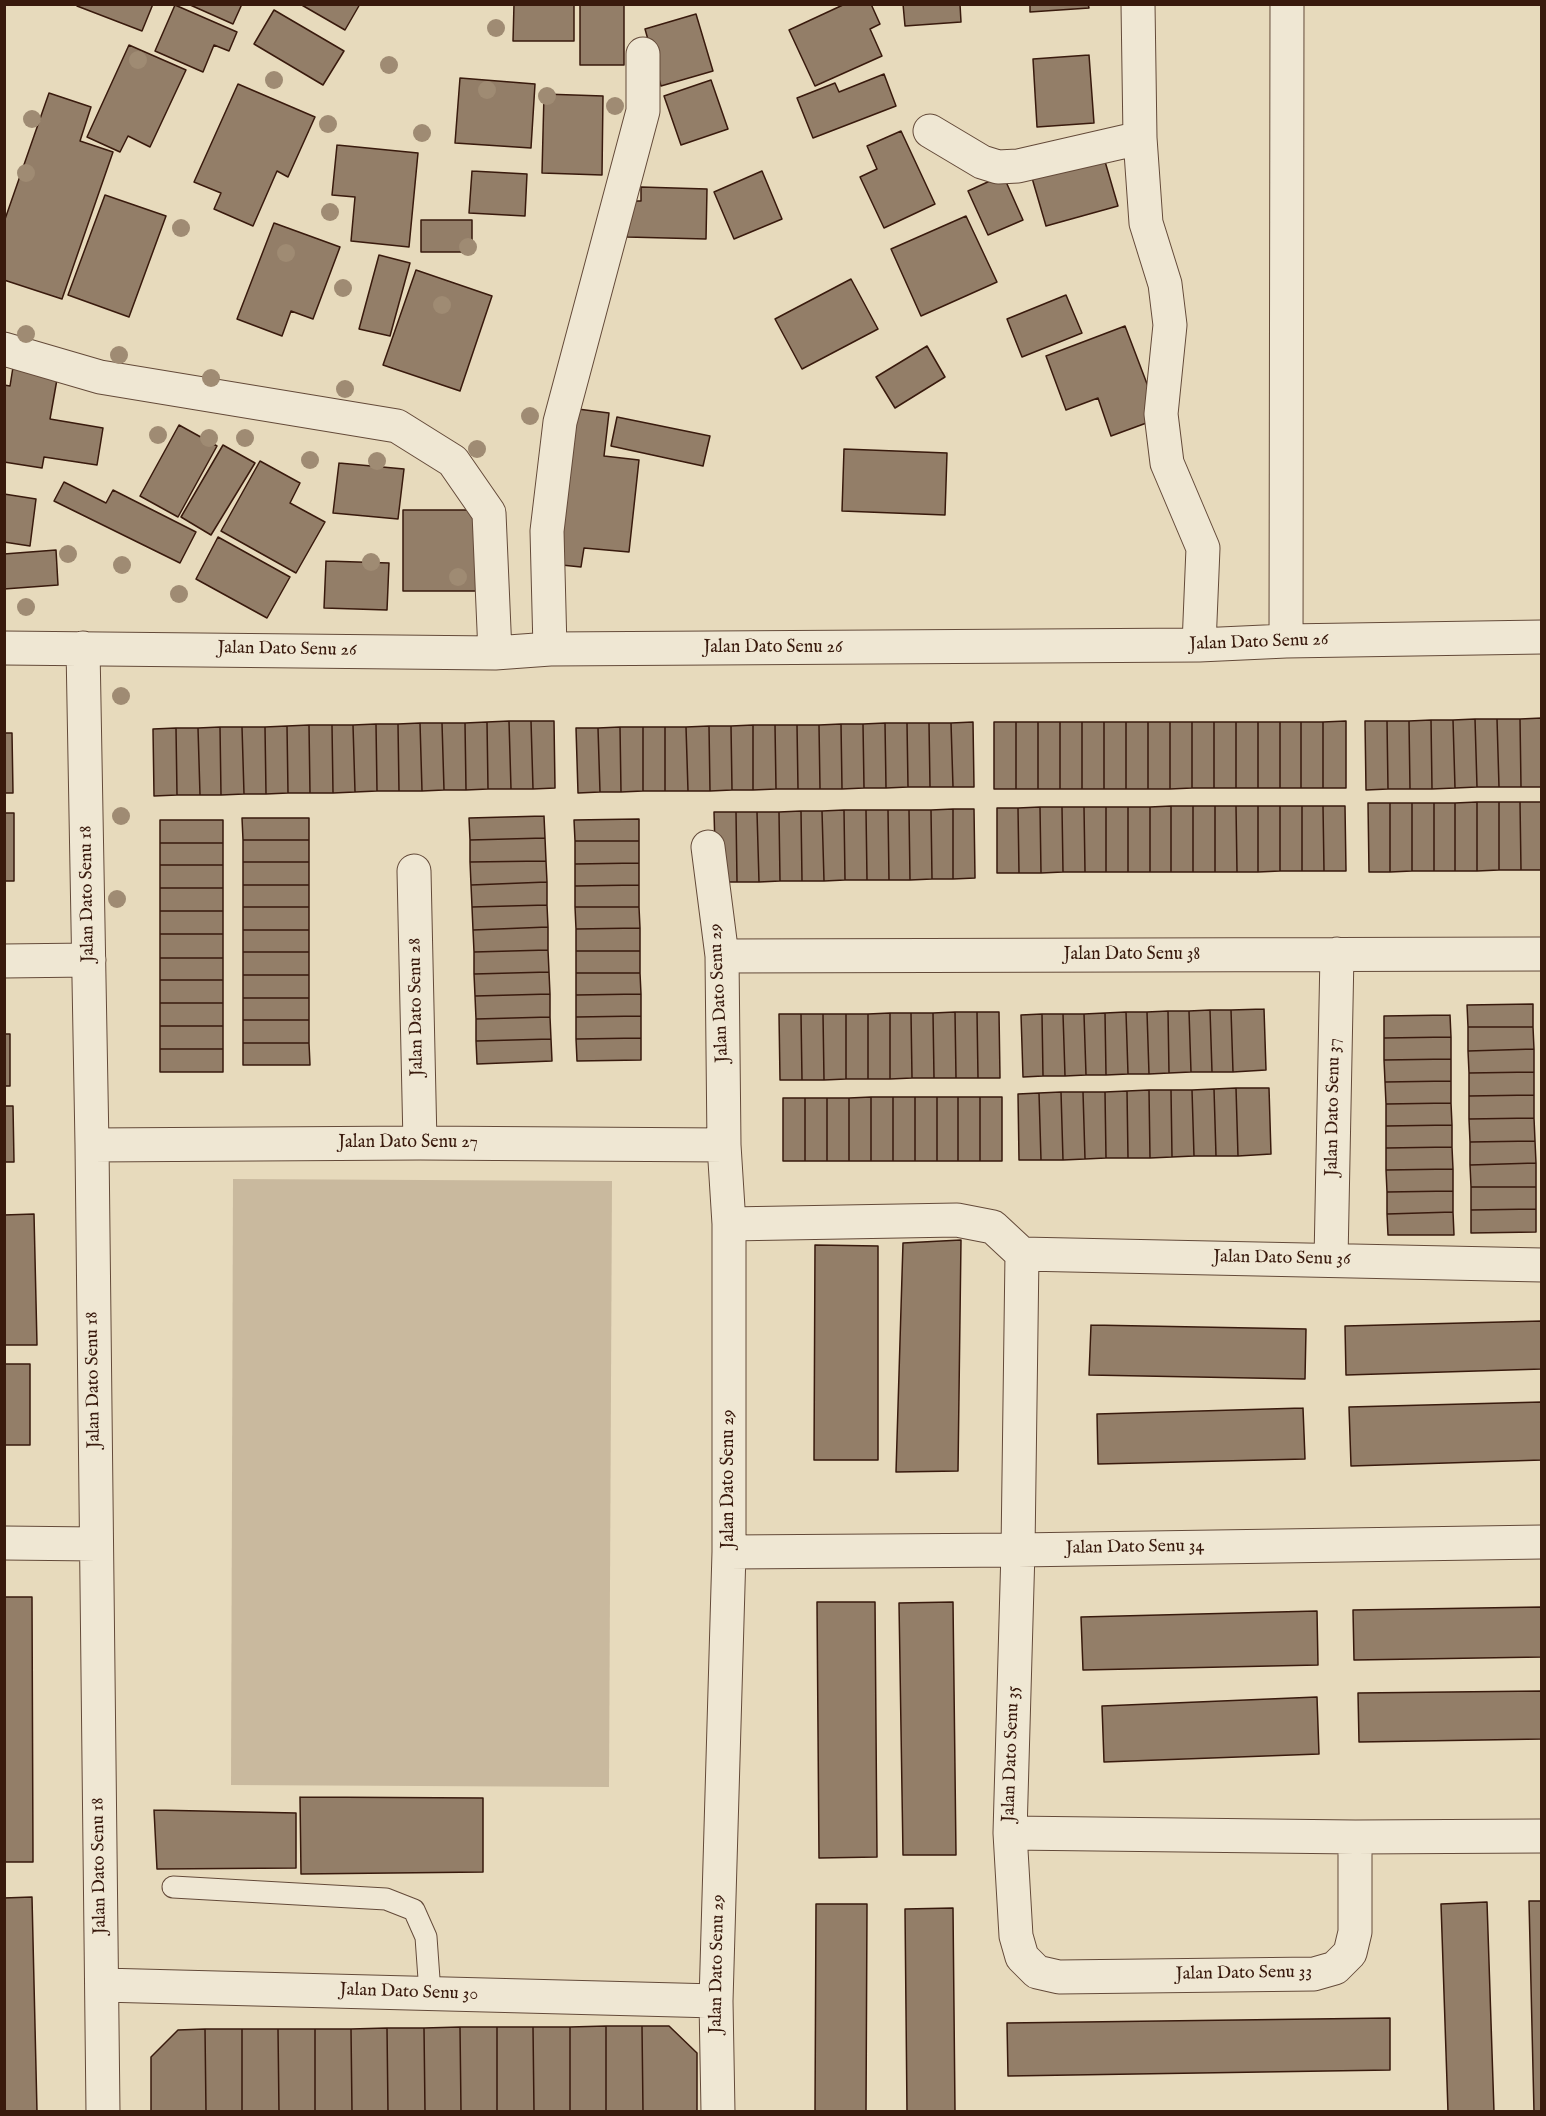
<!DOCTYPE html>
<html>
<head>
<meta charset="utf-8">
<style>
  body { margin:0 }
  #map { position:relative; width:1546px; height:2116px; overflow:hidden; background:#e7dabc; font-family:"IM FELL English",serif }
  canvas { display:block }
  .frame { position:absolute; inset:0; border:6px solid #391a0d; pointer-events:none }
</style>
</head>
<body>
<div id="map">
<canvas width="1546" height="2116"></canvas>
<div class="frame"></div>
</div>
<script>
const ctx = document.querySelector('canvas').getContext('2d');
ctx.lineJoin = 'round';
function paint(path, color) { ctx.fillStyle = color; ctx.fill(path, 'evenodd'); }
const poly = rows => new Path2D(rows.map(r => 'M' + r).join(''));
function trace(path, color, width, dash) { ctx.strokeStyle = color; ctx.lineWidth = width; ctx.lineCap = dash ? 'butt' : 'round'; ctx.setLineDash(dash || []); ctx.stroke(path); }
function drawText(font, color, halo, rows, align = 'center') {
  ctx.font = font + ' "IM FELL English",serif'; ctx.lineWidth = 5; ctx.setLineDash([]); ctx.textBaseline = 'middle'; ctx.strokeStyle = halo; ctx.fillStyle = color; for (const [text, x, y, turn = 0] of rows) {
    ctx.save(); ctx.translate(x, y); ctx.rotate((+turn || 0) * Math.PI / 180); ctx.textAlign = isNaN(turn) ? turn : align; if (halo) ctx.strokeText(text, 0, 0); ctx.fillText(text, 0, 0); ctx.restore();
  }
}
paint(poly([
  [233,1179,612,1181,609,1787,231,1785]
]), '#c9b99e');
const building = poly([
  [78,4,153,4,142,31,77,6,78,4],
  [188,4,242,4,233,24,188,4],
  [300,4,360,4,345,30,300,4],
  [514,4,574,4,574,41,513,41,514,4],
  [580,4,624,4,624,65,580,65,580,4],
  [845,4,871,4,880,24,870,29,882,56,815,86,789,30,845,4],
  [903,4,960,4,961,22,905,26,903,4],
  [1030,4,1088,4,1089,8,1030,12,1030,4],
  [175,5,237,32,229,51,214,45,203,72,155,51,175,5],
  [274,10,344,51,323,85,254,44,274,10],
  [696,14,713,71,661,86,645,29,696,14],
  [129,45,186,70,150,147,128,136,120,152,87,137,129,45],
  [1089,55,1094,123,1037,127,1033,59,1089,55],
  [884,74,896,106,813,138,797,98,835,83,839,92,884,74],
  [460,78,535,84,531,148,455,143,460,78],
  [711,80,728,129,681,145,664,96,711,80],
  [238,84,315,117,288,177,277,171,253,226,214,209,221,193,194,182,238,84],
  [49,93,91,107,80,141,113,152,62,299,4,280,4,222,49,93],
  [544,94,603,96,602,175,542,173,544,94],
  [901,131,935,204,884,228,860,177,877,169,867,146,901,131],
  [337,145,418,153,409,247,351,241,355,197,332,195,337,145],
  [1104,158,1118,206,1046,226,1032,178,1104,158],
  [472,171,527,174,525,216,469,213,472,171],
  [762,171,782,219,734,239,714,192,762,171],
  [1003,175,1023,220,988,235,968,191,1003,175],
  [641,187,707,189,706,239,627,237,628,201,641,201,641,187],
  [105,195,166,216,129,317,68,295,105,195],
  [966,216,997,282,921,316,891,249,966,216],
  [421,220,472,220,472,252,421,252,421,220],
  [274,223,340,247,313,319,291,311,282,336,237,319,274,223],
  [379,255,410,263,390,336,359,329,379,255],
  [416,270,492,296,460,391,383,365,416,270],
  [851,279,878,329,802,369,775,319,851,279],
  [1066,295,1082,333,1022,357,1007,319,1066,295],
  [1125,326,1160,418,1111,436,1098,398,1066,410,1046,356,1125,326],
  [927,346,945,377,895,408,876,377,927,346],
  [14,361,59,368,50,419,103,428,97,465,44,457,42,468,4,462,4,385,10,386,14,361],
  [570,408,609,413,604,456,639,460,629,552,584,548,581,567,552,564,570,408],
  [617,417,710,436,703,466,611,446,617,417],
  [179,425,217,446,178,517,140,496,179,425],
  [223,445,255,463,211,535,181,517,223,445],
  [844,449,947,453,945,515,842,511,844,449],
  [260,461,300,483,290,503,325,522,296,573,221,531,260,461],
  [339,463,404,469,398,519,333,513,339,463],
  [64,482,106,503,113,490,196,532,180,563,54,501,64,482],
  [4,494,36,499,30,546,4,542,4,494],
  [403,510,478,510,478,591,403,591,403,510],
  [218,537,290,577,267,618,196,579,218,537],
  [56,550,58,585,4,589,4,554,56,550],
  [326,561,389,563,387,610,324,608,326,561],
  [1542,718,1542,787,1521,787,1520,719,1542,718],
  [1475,719,1497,719,1499,787,1477,787,1475,719],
  [1475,719,1477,787,1455,788,1453,720,1475,719],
  [1497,719,1520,719,1521,787,1499,787,1497,719],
  [1431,720,1453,720,1455,788,1432,789,1431,720],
  [1431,720,1432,789,1410,789,1409,721,1431,720],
  [509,721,531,721,533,789,511,789,509,721],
  [509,721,511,789,488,789,487,722,509,721],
  [531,721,554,721,555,788,533,789,531,721],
  [1346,721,1346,788,1323,788,1323,722,1346,721],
  [1365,721,1387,721,1388,789,1366,790,1365,721],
  [1387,721,1409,721,1410,789,1388,789,1387,721],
  [487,722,488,789,466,790,465,723,487,722],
  [973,722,974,787,953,787,951,723,973,722],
  [994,722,1016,722,1016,789,994,789,994,722],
  [1016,722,1038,722,1038,789,1016,789,1016,722],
  [1038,722,1060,722,1060,789,1038,789,1038,722],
  [1060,722,1082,722,1082,789,1060,789,1060,722],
  [1082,722,1104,722,1104,789,1082,789,1082,722],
  [1104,722,1126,722,1126,789,1104,789,1104,722],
  [1126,722,1148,722,1148,789,1126,789,1126,722],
  [1148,722,1170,722,1170,789,1148,789,1148,722],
  [1170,722,1192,722,1192,788,1170,789,1170,722],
  [1192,722,1214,722,1214,788,1192,788,1192,722],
  [1214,722,1236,722,1236,788,1214,788,1214,722],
  [1236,722,1258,722,1258,788,1236,788,1236,722],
  [1258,722,1280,722,1280,788,1258,788,1258,722],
  [1280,722,1301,722,1301,788,1280,788,1280,722],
  [1301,722,1323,722,1323,788,1301,788,1301,722],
  [420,723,442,723,444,790,422,791,420,723],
  [420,723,422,791,399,791,398,724,420,723],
  [442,723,465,723,466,790,444,790,442,723],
  [885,723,907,723,908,787,886,788,885,723],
  [885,723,886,788,864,788,863,724,885,723],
  [907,723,929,723,930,787,908,787,907,723],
  [929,723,951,723,953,787,930,787,929,723],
  [376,724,398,724,399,791,377,791,376,724],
  [376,724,377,791,355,792,353,725,376,724],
  [841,724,863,724,864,788,842,789,841,724],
  [841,724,842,789,820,789,819,725,841,724],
  [309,725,332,725,333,793,310,793,309,725],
  [309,725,310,793,288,793,287,726,309,725],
  [332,725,353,725,355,792,333,793,332,725],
  [753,725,775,725,776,789,753,790,753,725],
  [753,725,753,790,732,790,731,726,753,725],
  [775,725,797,725,798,789,776,789,775,725],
  [797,725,819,725,820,789,798,789,797,725],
  [287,726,288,793,266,794,265,727,287,726],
  [709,726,731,726,732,790,710,791,709,726],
  [709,726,710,791,688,791,686,727,709,726],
  [220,727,242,727,244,794,221,795,220,727],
  [220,727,221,795,200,795,198,728,220,727],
  [242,727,265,727,266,794,244,794,242,727],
  [620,727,643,727,643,791,621,792,620,727],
  [620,727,621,792,600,792,598,728,620,727],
  [643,727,665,727,665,791,643,791,643,727],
  [665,727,686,727,688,791,665,791,665,727],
  [176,728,177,795,154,796,153,729,176,728],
  [176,728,198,728,200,795,177,795,176,728],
  [576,728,598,728,600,792,578,793,576,728],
  [4,733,12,733,13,793,4,793,4,733],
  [1477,802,1499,802,1499,870,1477,871,1477,802],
  [1477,802,1477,871,1455,871,1455,803,1477,802],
  [1499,802,1520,802,1521,870,1499,870,1499,802],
  [1520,802,1542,802,1542,870,1521,870,1520,802],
  [1368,803,1390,803,1390,872,1369,872,1368,803],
  [1390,803,1412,803,1412,871,1390,872,1390,803],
  [1412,803,1434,803,1434,871,1412,871,1412,803],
  [1434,803,1455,803,1455,871,1434,871,1434,803],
  [1171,806,1193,806,1193,872,1171,872,1171,806],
  [1171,806,1171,872,1150,872,1150,807,1171,806],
  [1193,806,1215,806,1215,872,1193,872,1193,806],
  [1215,806,1236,806,1237,872,1215,872,1215,806],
  [1236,806,1258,806,1258,872,1237,872,1236,806],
  [1258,806,1280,806,1280,871,1258,872,1258,806],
  [1280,806,1302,806,1302,871,1280,871,1280,806],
  [1302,806,1323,806,1324,871,1302,871,1302,806],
  [1323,806,1345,806,1346,871,1324,871,1323,806],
  [1040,807,1062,807,1063,872,1041,873,1040,807],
  [1040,807,1041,873,1019,873,1018,808,1040,807],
  [1062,807,1084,807,1085,872,1063,872,1062,807],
  [1084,807,1106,807,1106,872,1085,872,1084,807],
  [1106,807,1128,807,1128,872,1106,872,1106,807],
  [1128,807,1150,807,1150,872,1128,872,1128,807],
  [997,808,1018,808,1019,873,997,873,997,808],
  [953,809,974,809,975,878,953,879,953,809],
  [953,809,953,879,932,879,931,810,953,809],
  [844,810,845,880,824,881,822,811,844,810],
  [844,810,866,810,867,880,845,880,844,810],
  [866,810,888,810,889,880,867,880,866,810],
  [888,810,909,810,910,880,889,880,888,810],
  [909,810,931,810,932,879,910,880,909,810],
  [801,811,802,881,780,881,779,812,801,811],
  [801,811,822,811,824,881,802,881,801,811],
  [714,812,736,812,737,882,716,882,714,812],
  [736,812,757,812,759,882,737,882,736,812],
  [757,812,779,812,780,881,759,882,757,812],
  [4,813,14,813,14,881,4,881,4,813],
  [544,816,545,838,470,840,469,818,544,816],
  [242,818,309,818,309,840,243,840,242,818],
  [639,819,639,841,575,841,574,820,639,819],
  [160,820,223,820,223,843,160,843,160,820],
  [545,838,546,861,470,862,470,840,545,838],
  [243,840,309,840,309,862,243,862,243,840],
  [575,841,639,841,639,863,575,864,575,841],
  [160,843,223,843,223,865,160,865,160,843],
  [546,861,547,882,471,885,470,862,546,861],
  [243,862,309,862,309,885,243,885,243,862],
  [639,863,639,885,575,886,575,864,639,863],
  [160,865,223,865,223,888,160,888,160,865],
  [547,882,547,905,472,907,471,885,547,882],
  [243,885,309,885,309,907,243,907,243,885],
  [639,885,639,907,575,907,575,886,639,885],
  [160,888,223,888,223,911,160,911,160,888],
  [547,905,548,927,473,930,472,907,547,905],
  [243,907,309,907,309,930,243,930,243,907],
  [575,907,639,907,640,928,576,929,575,907],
  [160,911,223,911,223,934,160,934,160,911],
  [548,927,548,950,474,952,473,930,548,927],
  [640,928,640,951,576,951,576,929,640,928],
  [243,930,309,930,309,952,243,952,243,930],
  [160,934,223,934,223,958,160,958,160,934],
  [548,950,549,972,474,974,474,952,548,950],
  [576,951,640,951,640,973,576,973,576,951],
  [243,952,309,952,309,975,243,975,243,952],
  [160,958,223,958,223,980,160,980,160,958],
  [549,972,550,994,475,996,474,974,549,972],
  [576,973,640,973,641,994,576,995,576,973],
  [243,975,309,975,309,998,243,998,243,975],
  [160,980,223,980,223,1003,160,1003,160,980],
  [550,994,550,1017,476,1019,475,996,550,994],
  [641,994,641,1016,576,1017,576,995,641,994],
  [243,998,309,998,309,1020,243,1020,243,998],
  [160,1003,223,1003,223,1026,160,1026,160,1003],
  [1533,1004,1533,1027,1468,1027,1467,1005,1533,1004],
  [1264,1009,1266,1070,1233,1072,1231,1010,1264,1009],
  [1210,1010,1231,1010,1233,1072,1212,1072,1210,1010],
  [1210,1010,1212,1072,1191,1072,1189,1011,1210,1010],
  [1168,1011,1189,1011,1191,1072,1169,1073,1168,1011],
  [1168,1011,1169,1073,1149,1074,1147,1012,1168,1011],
  [955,1012,977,1012,978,1078,956,1078,955,1012],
  [955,1012,956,1078,934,1078,933,1013,955,1012],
  [977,1012,999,1012,1000,1078,978,1078,977,1012],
  [1126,1012,1147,1012,1149,1074,1128,1074,1126,1012],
  [1126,1012,1128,1074,1106,1075,1105,1013,1126,1012],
  [890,1013,911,1013,912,1078,890,1079,890,1013],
  [890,1013,890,1079,868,1079,868,1014,890,1013],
  [911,1013,933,1013,934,1078,912,1078,911,1013],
  [1105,1013,1106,1075,1086,1075,1084,1014,1105,1013],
  [779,1014,801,1014,802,1080,780,1080,779,1014],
  [801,1014,823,1014,824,1080,802,1080,801,1014],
  [823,1014,846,1014,846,1079,824,1080,823,1014],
  [846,1014,868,1014,868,1079,846,1079,846,1014],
  [1042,1014,1043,1076,1023,1077,1021,1015,1042,1014],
  [1042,1014,1063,1014,1065,1076,1043,1076,1042,1014],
  [1063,1014,1084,1014,1086,1075,1065,1076,1063,1014],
  [1450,1015,1451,1037,1384,1038,1384,1016,1450,1015],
  [641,1016,641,1038,576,1039,576,1017,641,1016],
  [550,1017,551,1039,476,1041,476,1019,550,1017],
  [243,1020,309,1020,309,1043,243,1043,243,1020],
  [160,1026,223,1026,223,1049,160,1049,160,1026],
  [1468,1027,1533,1027,1534,1049,1468,1051,1468,1027],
  [4,1034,10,1034,10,1086,4,1086,4,1034],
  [1451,1037,1451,1059,1384,1060,1384,1038,1451,1037],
  [641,1038,641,1060,577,1061,576,1039,641,1038],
  [551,1039,552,1061,477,1064,476,1041,551,1039],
  [243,1043,309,1043,310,1065,243,1065,243,1043],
  [160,1049,223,1049,223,1072,160,1072,160,1049],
  [1534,1049,1534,1072,1469,1073,1468,1051,1534,1049],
  [1451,1059,1451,1081,1385,1082,1384,1060,1451,1059],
  [1534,1072,1534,1095,1469,1096,1469,1073,1534,1072],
  [1451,1081,1451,1103,1386,1104,1385,1082,1451,1081],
  [1236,1088,1269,1088,1271,1154,1238,1156,1236,1088],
  [1236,1088,1238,1156,1216,1156,1214,1089,1236,1088],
  [1214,1089,1216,1156,1194,1156,1192,1090,1214,1089],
  [1149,1090,1171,1090,1172,1157,1150,1158,1149,1090],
  [1149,1090,1150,1158,1128,1158,1127,1091,1149,1090],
  [1171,1090,1192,1090,1194,1156,1172,1157,1171,1090],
  [1127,1091,1128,1158,1106,1158,1105,1092,1127,1091],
  [1061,1092,1083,1092,1085,1159,1063,1160,1061,1092],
  [1061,1092,1063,1160,1041,1160,1039,1093,1061,1092],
  [1083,1092,1105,1092,1106,1158,1085,1159,1083,1092],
  [1039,1093,1041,1160,1019,1160,1018,1094,1039,1093],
  [1534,1095,1534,1118,1469,1119,1469,1096,1534,1095],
  [871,1097,893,1097,893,1161,871,1161,871,1097],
  [871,1097,871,1161,849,1161,849,1098,871,1097],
  [893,1097,915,1097,915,1161,893,1161,893,1097],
  [915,1097,937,1097,937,1161,915,1161,915,1097],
  [937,1097,958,1097,958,1161,937,1161,937,1097],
  [958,1097,980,1097,980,1161,958,1161,958,1097],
  [980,1097,1002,1097,1002,1161,980,1161,980,1097],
  [783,1098,805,1098,805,1161,783,1161,783,1098],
  [805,1098,827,1098,827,1161,805,1161,805,1098],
  [827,1098,849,1098,849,1161,827,1161,827,1098],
  [1451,1103,1452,1125,1386,1126,1386,1104,1451,1103],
  [4,1106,13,1106,14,1162,4,1162,4,1106],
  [1534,1118,1535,1141,1470,1142,1469,1119,1534,1118],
  [1452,1125,1452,1147,1386,1148,1386,1126,1452,1125],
  [1535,1141,1536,1163,1470,1165,1470,1142,1535,1141],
  [1452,1147,1453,1169,1386,1170,1386,1148,1452,1147],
  [1536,1163,1536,1187,1471,1187,1470,1165,1536,1163],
  [1453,1169,1453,1191,1387,1192,1386,1170,1453,1169],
  [1471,1187,1536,1187,1536,1209,1471,1210,1471,1187],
  [1453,1191,1453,1212,1387,1214,1387,1192,1453,1191],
  [1536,1209,1536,1232,1471,1233,1471,1210,1536,1209],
  [1453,1212,1454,1235,1388,1235,1387,1214,1453,1212],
  [34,1214,37,1345,4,1345,4,1215,34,1214],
  [961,1240,958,1471,896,1472,903,1243,961,1240],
  [815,1245,878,1246,878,1460,814,1460,815,1245],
  [1542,1321,1542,1369,1346,1375,1345,1326,1542,1321],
  [1091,1325,1306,1329,1305,1379,1089,1375,1091,1325],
  [4,1364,30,1364,30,1445,4,1445,4,1364],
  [1542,1402,1542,1460,1351,1466,1349,1407,1542,1402],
  [1303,1408,1305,1459,1098,1464,1097,1414,1303,1408],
  [4,1597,32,1597,33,1862,4,1862,4,1597],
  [817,1602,875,1602,877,1857,819,1858,817,1602],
  [953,1602,956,1855,903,1855,899,1603,953,1602],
  [1542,1607,1542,1657,1354,1660,1353,1610,1542,1607],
  [1317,1611,1318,1665,1083,1670,1081,1617,1317,1611],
  [1542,1691,1542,1739,1359,1742,1358,1693,1542,1691],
  [1317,1697,1319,1754,1104,1762,1102,1706,1317,1697],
  [300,1797,483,1798,483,1872,301,1874,300,1797],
  [154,1810,296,1813,296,1868,157,1869,154,1810],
  [32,1897,37,2112,4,2112,4,1898,32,1897],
  [1529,1901,1542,1901,1542,2112,1534,2112,1529,1901],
  [1487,1902,1494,2112,1448,2112,1441,1904,1487,1902],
  [816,1904,867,1904,866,2112,815,2112,816,1904],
  [953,1908,955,2112,907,2112,905,1909,953,1908],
  [1390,2018,1390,2070,1008,2076,1007,2023,1390,2018],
  [606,2026,642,2026,643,2112,606,2112,606,2026],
  [606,2026,606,2112,570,2112,570,2027,606,2026],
  [642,2026,669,2026,697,2053,697,2112,643,2112,642,2026],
  [460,2027,461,2112,425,2112,424,2028,460,2027],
  [460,2027,497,2027,497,2112,461,2112,460,2027],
  [497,2027,533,2027,534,2112,497,2112,497,2027],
  [533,2027,570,2027,570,2112,534,2112,533,2027],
  [387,2028,388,2112,352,2112,351,2029,387,2028],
  [387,2028,424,2028,425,2112,388,2112,387,2028],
  [205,2029,206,2112,151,2112,151,2057,178,2030,205,2029],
  [205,2029,242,2029,242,2112,206,2112,205,2029],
  [242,2029,278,2029,279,2112,242,2112,242,2029],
  [278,2029,315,2029,315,2112,279,2112,278,2029],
  [315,2029,351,2029,352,2112,315,2112,315,2029]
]);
paint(building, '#937e68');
trace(building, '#391a0d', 1.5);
const lane = poly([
  [173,1887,386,1899,414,1910,426,1937,430,1993]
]);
const street = poly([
  [1138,4,1140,138,1146,223,1165,284,1170,325,1161,414,1167,463,1203,548,1199,645],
  [930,131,982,162,998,167,1018,166,1140,138],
  [4,349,100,377,397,426,453,461,489,513,495,653],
  [1286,641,1287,4],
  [4,648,495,653,550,649,1199,645,1286,641,1542,637],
  [83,648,92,1145,103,2112],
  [550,649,547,531,560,422,643,111,643,54],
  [708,847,722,956,724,1145,729,1224,729,1552,716,2001,718,2112],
  [414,871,420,1143],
  [722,956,1542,954],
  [4,961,89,960],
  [92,1145,420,1143,724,1145],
  [729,1224,957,1220,993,1227,1022,1254,1542,1265],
  [1022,1254,1018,1550,1010,1833,1016,1936,1022,1957,1037,1972,1059,1977,1314,1974,1335,1968,1350,1953,1355,1932,1355,1837],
  [1331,1260,1337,954],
  [4,1543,96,1544],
  [729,1552,1018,1550,1542,1542],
  [1010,1833,1355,1837,1542,1836],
  [102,1985,716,2001]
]);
trace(lane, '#644a39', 23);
trace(street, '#644a39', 35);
trace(lane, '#efe7d3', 21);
trace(street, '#efe7d3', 33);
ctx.fillStyle = '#9f8b73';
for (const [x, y] of [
  [496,28],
  [138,60],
  [389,65],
  [274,80],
  [487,90],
  [547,96],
  [615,106],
  [32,119],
  [328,124],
  [422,133],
  [26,173],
  [330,212],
  [181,228],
  [468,247],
  [286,253],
  [343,288],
  [442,305],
  [26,334],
  [119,355],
  [211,378],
  [345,389],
  [530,416],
  [158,435],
  [209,438],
  [245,438],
  [477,449],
  [310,460],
  [377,461],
  [68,554],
  [371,562],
  [122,565],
  [458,577],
  [179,594],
  [26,607],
  [121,696],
  [121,816],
  [117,899]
]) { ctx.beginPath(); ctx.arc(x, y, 9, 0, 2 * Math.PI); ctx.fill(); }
drawText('18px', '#391a0d', '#efe7d3', [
  ["Jalan Dato Senu 26",1259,643,-2],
  ["Jalan Dato Senu 26",773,648],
  ["Jalan Dato Senu 26",287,650,1],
  ["Jalan Dato Senu 18",88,894,-91],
  ["Jalan Dato Senu 38",1132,955],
  ["Jalan Dato Senu 29",720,993,-93],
  ["Jalan Dato Senu 28",417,1007,-91],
  ["Jalan Dato Senu 37",1334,1107,-89],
  ["Jalan Dato Senu 27",408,1143],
  ["Jalan Dato Senu 36",1282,1259,1],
  ["Jalan Dato Senu 18",94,1380,-91],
  ["Jalan Dato Senu 29",729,1479,-90],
  ["Jalan Dato Senu 34",1135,1548,-1],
  ["Jalan Dato Senu 35",1012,1754,-88],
  ["Jalan Dato Senu 18",100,1866,-91],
  ["Jalan Dato Senu 29",718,1964,-89],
  ["Jalan Dato Senu 33",1244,1974,-1],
  ["Jalan Dato Senu 30",409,1993,2]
]);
</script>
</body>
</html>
